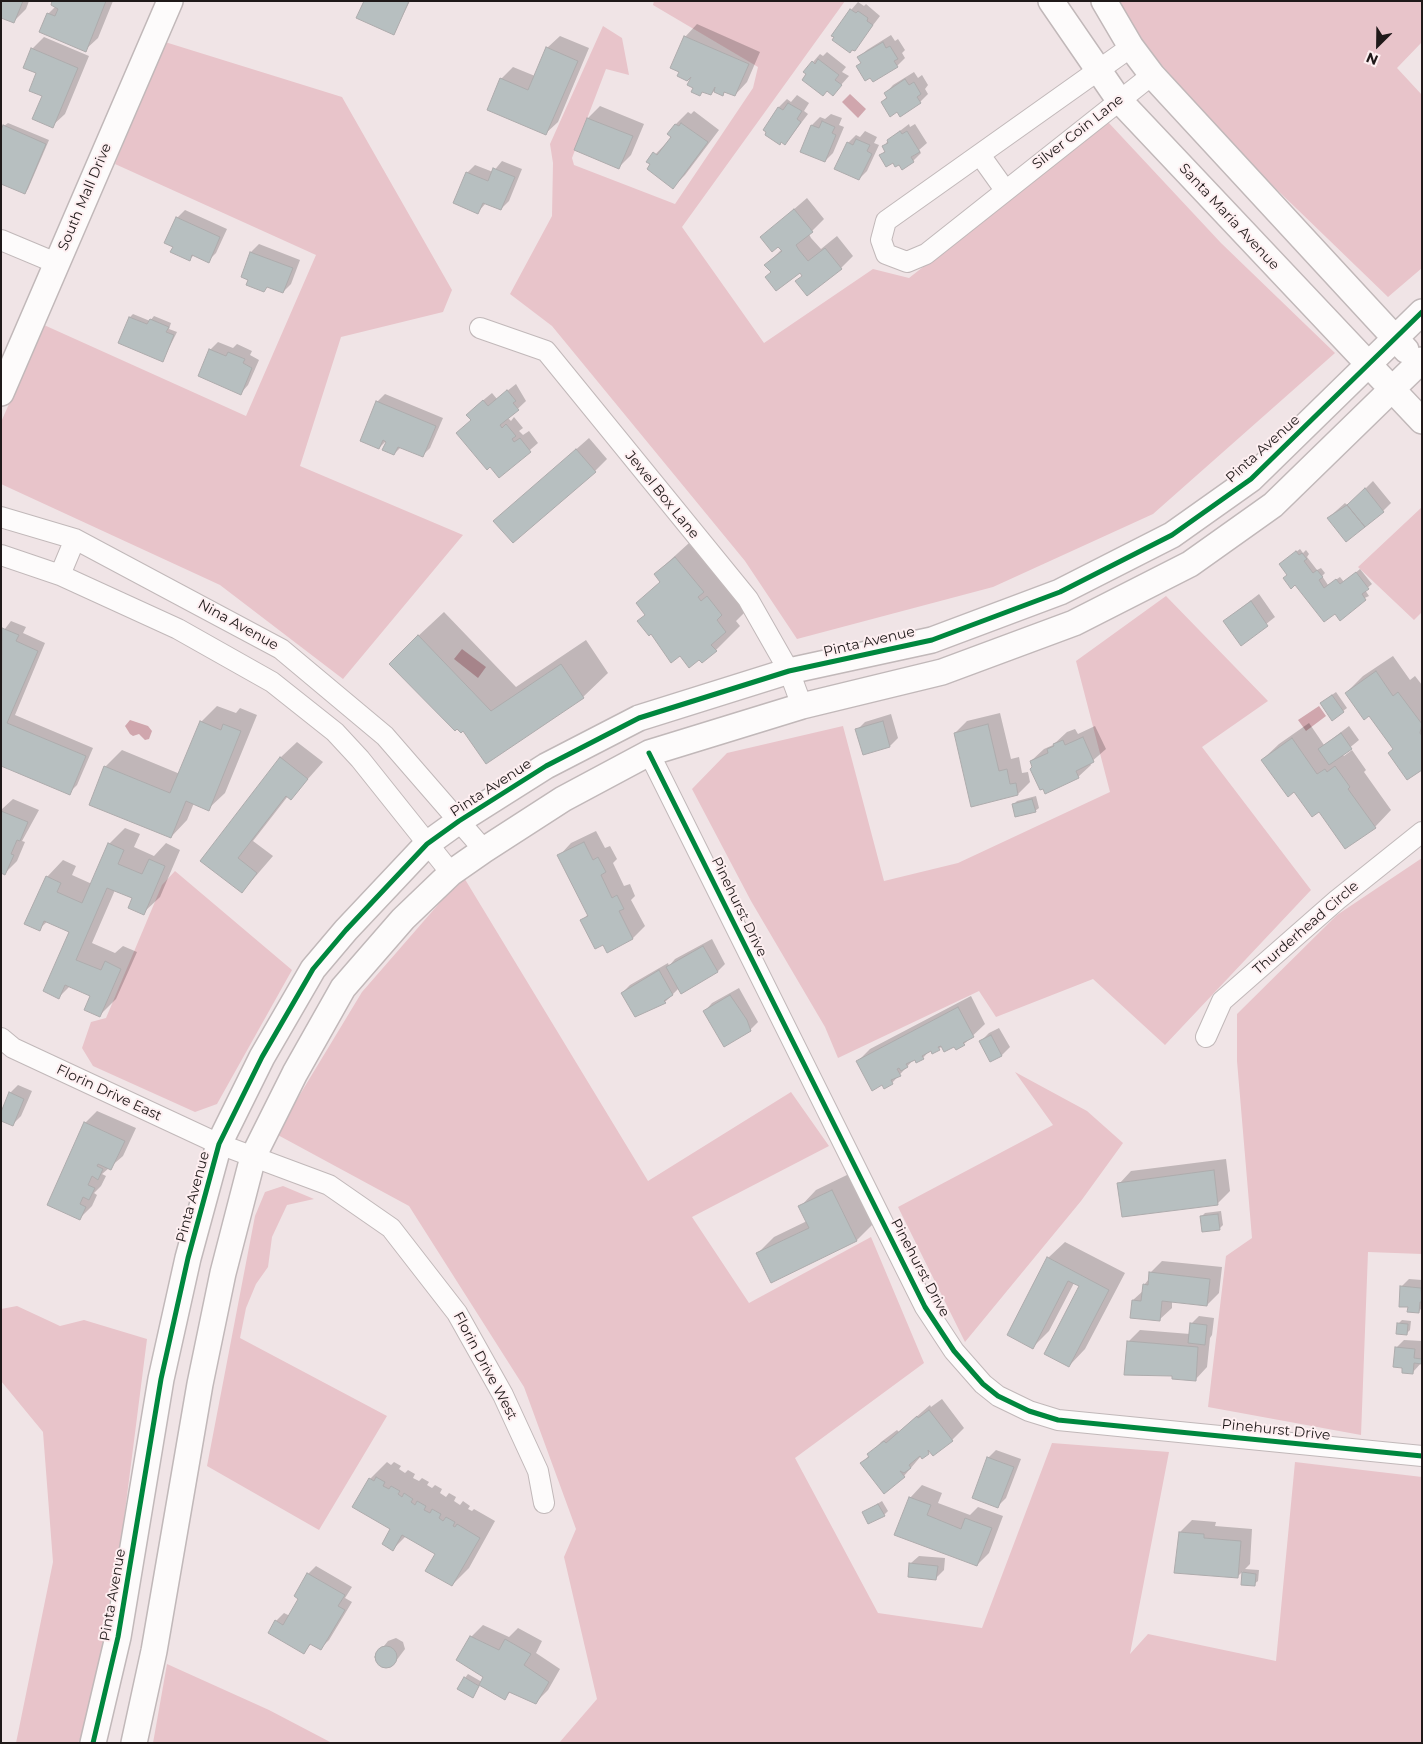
<!DOCTYPE html>
<html>
<head>
<meta charset="utf-8">
<style>
  body { margin:0 }
  #map { position:relative; width:1423px; height:1744px; overflow:hidden; background:#f0e4e6; font-family:Montserrat,sans-serif }
  canvas { display:block }
  .frame { position:absolute; inset:0; border:2px solid #1f1919; pointer-events:none }
  .north { position:absolute; left:1353px; top:20px; width:50px; height:50px; -webkit-text-stroke:4px #feeff1; paint-order:stroke; rotate:203deg; font-size:14px; font-weight:700; line-height:20px; text-align:center; color:#1f1919 }
  .north::after { content:''; display:block; margin:auto; width:18px; height:22px; background:#1f1919; clip-path:polygon(50% 0,100% 100%,50% 72%,0 100%) }
</style>
</head>
<body>
<div id="map">
<canvas width="1423" height="1744"></canvas>
<div class="frame"></div>
<div class="north">N</div>
</div>
<script>
const ctx = document.querySelector('canvas').getContext('2d');
ctx.lineJoin = 'round';
function paint(path, color) { ctx.fillStyle = color; ctx.fill(path, 'evenodd'); }
const poly = rows => new Path2D(rows.map(r => 'M' + r).join(''));
function trace(path, color, width, dash) { ctx.strokeStyle = color; ctx.lineWidth = width; ctx.lineCap = dash ? 'butt' : 'round'; ctx.setLineDash(dash || []); ctx.stroke(path); }
function drawText(font, color, halo, rows, align = 'center') {
  ctx.font = font + ' Montserrat,sans-serif'; ctx.lineWidth = 4; ctx.setLineDash([]); ctx.textBaseline = 'middle'; ctx.strokeStyle = halo; ctx.fillStyle = color; for (const [text, x, y, turn = 0] of rows) {
    ctx.save(); ctx.translate(x, y); ctx.rotate((+turn || 0) * Math.PI / 180); ctx.textAlign = isNaN(turn) ? turn : align; if (halo) ctx.strokeText(text, 0, 0); ctx.fillText(text, 0, 0); ctx.restore();
  }
}
paint(poly([
  [654,1,845,1,682,227,764,343,873,269,909,278,1108,122,1221,243,1335,353,1153,514,993,587,797,639,745,561,552,326,510,294,552,216,553,163,550,144,603,26,622,38,629,75,606,69,572,158,574,165,675,204,753,88,758,67,653,5],
  [1113,1,1422,1,1422,42,1397,68,1422,95,1422,268,1388,297,1237,151,1118,15],
  [165,42,342,97,452,290,443,312,341,337,300,466,463,535,343,679,220,585,1,484,1,422,44,325,246,416,316,255,115,164],
  [1422,507,1422,612,1414,620,1358,567],
  [1166,596,1268,701,1202,747,1311,890,1165,1045,1093,979,996,1017,979,991,838,1058,825,1027,751,901,692,789,727,753,843,726,884,881,958,863,1110,792,1076,661],
  [1422,858,1422,1254,1368,1252,1361,1435,1208,1407,1226,1256,1252,1238,1237,1061,1237,1014,1337,915],
  [175,871,292,970,217,1104,195,1112,93,1066,82,1048,91,1022,106,1018,162,885],
  [463,876,648,1181,791,1092,829,1146,692,1217,749,1303,871,1237,924,1363,795,1458,878,1613,982,1628,1052,1443,1169,1452,1130,1654,1148,1634,1276,1661,1295,1462,1422,1477,1422,1743,559,1743,597,1699,564,1557,576,1529,524,1387,409,1206,276,1134,362,992],
  [1015,1072,1087,1111,1123,1143,1081,1201,965,1342,898,1207,1053,1125],
  [283,1186,314,1199,287,1205,272,1237,268,1267,256,1284,246,1308,240,1338,387,1416,319,1530,207,1466,255,1216,265,1192],
  [17,1306,60,1326,84,1320,147,1339,113,1605,83,1734,78,1743,16,1743,53,1562,43,1432,1,1381,1,1309],
  [167,1664,269,1710,332,1743,153,1743]
]), '#e8c4ca');
paint(poly([
  [850,94,866,109,858,118,842,102],
  [462,649,486,667,478,678,454,659],
  [1319,706,1326,716,1306,731,1298,720],
  [130,720,148,726,152,731,149,739,145,740,139,734,133,736,130,734,125,726]
]), '#d0a6ad');
paint(poly([
  [1,1,29,1,26,9,13,22],
  [54,1,113,1,98,38,85,50,48,14,56,6],
  [365,1,410,1,394,33],
  [858,2,864,6,866,4,880,16,854,50,851,10],
  [697,24,760,52,747,82,735,95,726,91,722,95,714,91,711,94,704,91,700,94,694,87,694,73,680,71,685,37],
  [891,35,895,41,898,39,905,50,902,53,905,58,897,66,862,62,859,57,867,50],
  [560,36,589,48,558,122,545,134,501,79,513,67,535,76,547,48],
  [44,37,89,56,65,114,52,126,32,49],
  [827,52,846,67,842,72,849,76,833,94,813,62,820,54,823,56],
  [914,72,918,78,922,75,928,85,925,89,928,94,920,102,897,111,882,102,888,96,886,93,893,85],
  [797,95,809,103,804,111,808,114,785,144,764,130,779,107,787,99,791,102],
  [600,106,644,124,631,155,619,167,576,150,588,118],
  [694,111,719,130,685,175,673,187,648,162,672,137,669,134,676,124,688,112,691,114],
  [831,114,842,118,839,125,844,127,833,153,825,161,801,151,812,125,820,117,825,119],
  [8,123,49,140,28,189,25,193,4,126],
  [909,124,910,127,915,124,927,143,919,150,921,153,913,161,899,163,881,155,886,150,884,147,888,140],
  [865,131,877,137,874,143,879,145,867,171,859,179,848,143,856,135,860,137],
  [502,161,522,169,509,201,501,209,486,203,478,212,467,173,475,165,493,172],
  [807,198,824,219,809,234,811,238,821,249,837,236,853,256,841,268,803,275,800,271,772,272,766,265,782,249,762,237],
  [185,210,227,229,216,253,208,261,194,255,190,259,175,246,177,218],
  [259,244,300,260,291,284,283,292,268,286,264,290,242,276,251,252],
  [133,314,150,321,154,316,171,323,169,329,177,332,163,360,130,317],
  [218,342,233,348,237,344,252,351,250,355,259,360,248,385,241,393,210,350],
  [516,384,526,401,508,418,511,421,514,417,523,428,519,431,523,435,529,431,538,443,500,476,472,420,475,407,492,393,497,399],
  [385,394,443,418,430,448,422,456,401,447,394,454,388,439,379,448,377,402],
  [589,438,607,459,595,471,495,521],
  [1373,481,1391,503,1383,511,1328,518,1345,503,1347,505,1356,498],
  [700,533,750,607,736,621,740,626,716,650,699,658,680,655,639,621,646,614,638,603,661,581,655,574],
  [1300,549,1303,553,1306,550,1309,554,1307,557,1317,570,1321,568,1325,573,1322,576,1328,585,1340,577,1344,582,1360,569,1372,584,1365,590,1369,596,1335,612,1296,584,1288,574,1284,561],
  [1259,594,1275,617,1241,644,1224,621],
  [444,612,516,687,586,640,608,673,583,697,463,729,415,639],
  [11,621,26,627,23,633,45,643,15,715,93,748,77,785,69,793,1,764,1,634],
  [1393,656,1410,680,1415,676,1422,685,1422,768,1394,748,1369,714,1346,693,1363,676],
  [1336,692,1347,708,1343,711,1325,700],
  [217,706,236,713,240,708,257,715,225,793,208,809,194,803,187,820,171,837,105,767,122,750,180,774,201,722],
  [1000,713,1011,759,1019,757,1022,773,1028,772,1030,782,1018,794,955,733,967,721],
  [891,714,898,738,890,746,864,753,857,730,865,722],
  [1309,723,1324,745,1349,726,1359,740,1342,754,1344,756,1352,750,1366,770,1364,772,1391,810,1375,827,1319,811,1262,760,1279,744],
  [1095,726,1106,749,1090,763,1091,765,1078,777,1034,766,1031,761,1044,749,1053,745,1067,732,1075,729,1078,734],
  [297,742,323,762,291,798,288,796,253,841,273,856,242,892,202,861,280,758],
  [1036,796,1039,808,1035,811,1013,805,1017,801],
  [13,799,39,810,22,841,25,842,17,861,5,873,1,872,1,810],
  [125,828,140,834,134,847,154,856,166,843,180,850,160,897,143,913,133,898,115,890,92,943,115,953,123,946,137,952,116,999,100,1015,91,996,70,986,59,997,71,932,48,921,39,929,47,877,63,860,76,866,72,875,92,884,109,844],
  [596,831,605,848,610,846,617,859,613,863,624,886,630,884,635,896,631,900,645,926,633,938,607,951,603,943,582,921,588,914,559,856,571,843],
  [712,939,725,964,718,971,679,988,665,1002,635,1016,622,993,630,985,668,963,669,966,675,959],
  [739,988,758,1022,750,1030,705,1011,712,1003],
  [971,996,985,1024,964,1044,942,1046,939,1049,931,1049,923,1058,915,1058,892,1083,858,1061,870,1049],
  [999,1028,1010,1047,1002,1055,991,1061,981,1041,989,1033],
  [18,1085,32,1091,21,1116,13,1124,10,1093],
  [97,1111,136,1128,123,1156,102,1174,106,1176,101,1186,94,1193,97,1195,92,1206,80,1218,48,1204,85,1123],
  [1226,1159,1230,1191,1218,1203,1119,1184,1131,1171],
  [849,1174,873,1224,857,1240,771,1281,758,1253,774,1237,807,1221,800,1207,816,1190],
  [1221,1211,1223,1225,1219,1229,1201,1217,1205,1213],
  [1065,1242,1125,1273,1085,1349,1069,1366,1080,1286,1074,1283,1049,1331,1033,1347,1048,1258],
  [1162,1261,1222,1267,1219,1293,1207,1305,1172,1301,1172,1308,1159,1320,1133,1300,1143,1291,1144,1285,1149,1279,1150,1273],
  [1409,1279,1422,1280,1422,1308,1418,1312,1409,1306,1401,1287],
  [1199,1316,1214,1318,1212,1335,1210,1338,1207,1367,1195,1380,1174,1375,1128,1342,1140,1330,1190,1334,1191,1324],
  [1402,1320,1411,1321,1410,1330,1407,1333,1398,1324],
  [1404,1340,1422,1341,1422,1362,1413,1372,1396,1348],
  [942,1399,964,1428,952,1440,933,1455,930,1451,921,1456,904,1476,862,1463,881,1442,897,1430,899,1432,930,1405,931,1407],
  [996,1450,1021,1459,1006,1498,998,1506,988,1458],
  [387,1462,391,1465,394,1462,401,1466,399,1469,405,1473,408,1470,415,1474,413,1478,419,1481,422,1478,429,1482,427,1485,432,1488,435,1485,442,1489,440,1493,446,1497,449,1493,456,1497,454,1501,460,1505,463,1501,470,1506,468,1509,472,1511,474,1509,495,1521,469,1568,452,1585,436,1554,406,1536,393,1549,392,1528,370,1479],
  [922,1485,942,1493,938,1503,970,1515,978,1507,1003,1516,989,1553,977,1565,896,1534,910,1498],
  [882,1501,888,1511,884,1515,864,1512],
  [1192,1520,1216,1522,1215,1526,1252,1529,1250,1564,1245,1569,1259,1570,1258,1581,1254,1584,1242,1583,1243,1571,1238,1576,1180,1532],
  [919,1556,945,1558,944,1570,936,1578,911,1563],
  [316,1566,352,1587,345,1598,352,1602,329,1640,321,1648,312,1643,303,1652,276,1621,284,1613,290,1616,300,1598,308,1574],
  [483,1625,509,1637,518,1628,542,1641,536,1653,560,1669,548,1690,536,1702,511,1691,505,1698,481,1684,472,1696,465,1678,468,1674,482,1682,485,1676,471,1637],
  [396,1638,403,1642,405,1649,393,1665,385,1668,378,1664,376,1656,388,1641]
]), '#0003');
const building = poly([
  [1,1,23,1,14,23,1,18,1,1],
  [52,1,106,1,86,52,39,32,47,13,55,16,58,9,51,5,52,1],
  [364,1,409,1,394,35,356,18,364,1],
  [850,9,856,13,858,11,868,18,867,21,873,25,855,51,852,50,850,53,832,40,834,37,831,36,850,9],
  [684,36,749,64,735,96,724,92,723,96,714,92,715,87,711,95,702,92,700,96,691,92,693,88,687,85,691,77,687,81,677,76,679,72,670,68,684,36],
  [883,42,886,48,890,46,898,59,894,61,898,67,873,82,870,78,865,81,856,66,861,63,857,57,883,42],
  [546,47,578,61,546,135,487,110,500,78,528,90,546,47],
  [31,48,78,68,53,128,32,119,42,96,29,91,36,73,23,68,31,48],
  [818,59,839,75,835,80,842,85,833,96,827,91,823,96,802,80,806,74,803,72,812,61,815,64,818,59],
  [905,79,909,85,914,82,921,94,917,97,921,103,900,117,897,112,890,117,881,102,887,98,884,93,905,79],
  [788,103,802,111,797,119,801,122,785,145,781,142,780,145,765,135,766,132,763,130,778,107,783,110,788,103],
  [587,118,633,136,619,169,574,150,587,118],
  [822,121,835,127,832,133,836,135,825,162,800,152,811,125,819,128,822,121],
  [681,123,708,142,673,189,647,169,650,164,646,162,653,152,657,155,671,137,667,134,675,124,679,126,681,123],
  [3,125,46,144,25,194,1,184,1,130,3,125],
  [900,131,902,134,907,131,920,152,911,157,914,162,902,170,899,165,895,167,893,163,886,167,879,155,885,152,882,146,888,143,887,140,900,131],
  [856,139,870,145,867,151,872,154,859,180,834,169,847,142,853,145,856,139],
  [493,168,515,177,501,210,483,203,478,214,453,203,466,172,488,181,493,168],
  [794,209,813,232,796,245,799,250,808,261,825,248,842,269,807,296,795,281,802,276,800,273,776,291,765,277,771,272,764,265,782,251,778,247,772,252,760,237,794,209],
  [176,217,220,237,209,263,192,255,190,261,170,252,173,247,164,243,176,217],
  [250,252,293,268,283,293,267,287,264,292,246,285,248,280,241,277,250,252],
  [129,317,147,324,150,319,169,327,166,332,174,335,163,362,118,343,129,317],
  [209,349,226,356,228,352,245,359,243,363,252,368,241,395,198,376,209,349],
  [507,390,516,401,513,403,519,410,500,425,502,428,506,424,516,436,512,439,514,442,520,438,531,452,499,478,490,467,487,470,456,433,471,420,466,415,483,400,488,406,507,390],
  [376,401,436,426,423,457,398,447,394,455,382,450,386,442,383,440,379,449,360,441,376,401],
  [576,449,596,472,513,543,493,521,576,449],
  [1365,488,1384,512,1365,527,1347,505,1365,488],
  [1347,505,1365,527,1346,542,1327,518,1347,505],
  [1296,551,1299,555,1302,553,1307,559,1304,561,1313,573,1317,570,1323,577,1319,580,1324,588,1336,579,1340,584,1356,572,1369,589,1362,594,1366,600,1340,621,1335,614,1324,622,1295,585,1291,589,1283,578,1287,575,1279,564,1296,551],
  [675,557,704,592,698,597,701,601,707,596,722,615,717,620,726,632,711,645,717,651,702,663,699,660,689,668,680,656,671,663,651,634,649,636,637,621,645,615,636,603,660,582,654,574,675,557],
  [1251,601,1268,626,1241,646,1223,621,1251,601],
  [2,628,19,635,16,641,38,651,7,723,86,756,70,795,1,766,2,628],
  [418,635,491,711,561,664,584,698,486,764,463,731,461,733,457,729,455,731,389,664,418,635],
  [1376,671,1393,696,1398,692,1422,724,1420,733,1422,736,1422,770,1407,780,1388,753,1393,749,1369,716,1364,720,1345,693,1376,671],
  [1332,695,1344,712,1332,721,1320,703,1332,695],
  [200,721,221,730,223,724,241,731,209,811,186,801,171,838,89,805,104,766,170,793,200,721],
  [883,721,890,747,863,755,855,729,883,721],
  [988,724,999,771,1007,769,1010,784,1016,783,1018,795,971,807,954,733,988,724],
  [1341,733,1352,749,1329,765,1318,749,1341,733],
  [1083,737,1094,762,1076,771,1079,778,1045,794,1043,789,1040,790,1030,769,1032,767,1030,761,1048,753,1047,749,1054,746,1053,744,1063,740,1065,745,1083,737],
  [1292,738,1317,774,1325,769,1327,772,1335,766,1350,787,1348,789,1376,828,1345,849,1319,812,1312,817,1294,792,1288,797,1261,760,1292,738],
  [280,757,308,779,291,800,286,796,238,858,257,873,242,893,200,861,280,757],
  [1032,799,1036,812,1015,817,1012,804,1032,799],
  [1,811,28,822,20,841,17,840,11,854,14,855,5,875,1,873,1,811],
  [584,842,593,860,598,857,606,872,601,875,612,898,617,895,624,909,619,911,633,939,607,953,603,945,595,949,580,920,588,916,557,855,584,842],
  [108,843,124,850,118,864,142,874,149,859,165,866,144,915,128,908,132,898,107,888,76,960,101,970,105,961,121,969,100,1017,84,1010,90,996,65,985,59,999,43,991,69,932,44,921,40,931,24,924,46,876,61,883,57,892,82,903,108,843],
  [703,946,718,972,681,994,666,967,703,946],
  [659,970,673,995,664,1001,666,1003,635,1017,621,993,659,970],
  [730,995,747,1020,751,1031,724,1047,703,1011,730,995],
  [958,1007,974,1037,963,1043,965,1045,956,1050,954,1047,944,1052,941,1046,938,1047,940,1050,932,1054,931,1051,922,1056,924,1059,916,1063,915,1060,906,1064,908,1067,901,1071,899,1068,897,1069,901,1076,891,1080,893,1084,884,1089,882,1085,872,1091,856,1061,958,1007],
  [991,1035,1002,1056,990,1062,979,1041,991,1035],
  [9,1092,24,1099,13,1126,1,1121,1,1112,9,1092],
  [84,1122,125,1141,111,1170,98,1164,97,1166,103,1169,98,1180,92,1176,88,1185,95,1188,89,1200,83,1197,80,1204,86,1207,80,1220,47,1205,84,1122],
  [1214,1170,1218,1205,1122,1217,1117,1183,1214,1170],
  [832,1190,857,1241,771,1283,756,1253,809,1228,798,1206,832,1190],
  [1218,1214,1220,1230,1202,1232,1200,1216,1218,1214],
  [1047,1257,1109,1290,1069,1367,1044,1354,1079,1286,1068,1281,1033,1349,1007,1335,1047,1257],
  [1149,1272,1210,1279,1207,1306,1162,1301,1160,1321,1130,1318,1132,1300,1141,1301,1143,1284,1148,1285,1149,1272],
  [1400,1286,1421,1288,1422,1302,1420,1302,1419,1313,1407,1312,1408,1307,1399,1307,1400,1286],
  [1190,1323,1207,1325,1205,1345,1188,1343,1190,1323],
  [1397,1323,1408,1324,1407,1335,1396,1334,1397,1323],
  [1127,1341,1198,1347,1196,1381,1172,1379,1172,1376,1124,1375,1127,1341],
  [1395,1347,1415,1349,1414,1358,1422,1359,1422,1364,1414,1363,1413,1374,1402,1373,1402,1368,1393,1367,1395,1347],
  [929,1410,953,1441,933,1456,928,1450,929,1454,922,1459,920,1456,909,1465,911,1468,904,1473,900,1471,905,1477,884,1494,860,1463,869,1457,867,1454,884,1441,886,1443,917,1416,918,1418,929,1410],
  [987,1457,1014,1467,998,1508,972,1498,987,1457],
  [376,1477,385,1482,383,1486,389,1489,391,1486,400,1491,398,1494,402,1497,404,1493,413,1499,411,1502,415,1505,417,1501,426,1506,424,1510,430,1513,432,1509,441,1514,439,1518,443,1521,446,1517,455,1522,453,1526,455,1527,457,1524,480,1538,452,1586,425,1571,435,1554,402,1535,393,1551,382,1544,390,1529,352,1507,369,1478,374,1481,376,1477],
  [909,1497,931,1505,927,1515,961,1529,965,1518,992,1528,977,1566,894,1535,909,1497],
  [878,1504,885,1516,868,1524,862,1512,878,1504],
  [1179,1532,1204,1534,1204,1538,1241,1541,1238,1578,1174,1573,1179,1532],
  [909,1563,938,1566,936,1580,908,1577,909,1563],
  [1242,1572,1256,1574,1255,1586,1241,1585,1242,1572],
  [307,1573,345,1595,338,1606,345,1610,321,1650,310,1644,304,1654,268,1633,275,1620,283,1625,298,1599,294,1596,307,1573],
  [470,1636,499,1650,505,1639,531,1654,524,1665,549,1682,536,1704,509,1692,505,1700,479,1685,483,1677,456,1660,470,1636],
  '375 1657a11 11 0 1 1 22 0a11 11 0 1 1-22 0Z',
  [464,1677,479,1686,473,1698,457,1689,464,1677]
]);
paint(building, '#b7bfc0');
trace(building, '#adabac', 1);
const minor = poly([
  [1131,47,886,221,881,240,886,254,907,262,926,254,1152,75],
  [980,155,1005,190],
  [1,240,56,263],
  [480,328,546,351,748,599,789,671,802,706],
  [1,517,75,539,281,649,385,736,484,850],
  [1,555,60,575,178,629,272,682,335,732,360,759,451,873],
  [60,575,75,539],
  [649,753,925,1307,954,1351,983,1384,998,1396,1029,1411,1058,1420,1422,1456],
  [1206,1037,1222,1001,1337,900,1422,832],
  [1,1038,13,1048,219,1144,329,1185,391,1228,457,1313,503,1395,538,1471,544,1503]
]);
const tertiary = poly([
  [1051,1,1119,100,1422,421],
  [1104,1,1131,47,1152,75,1406,350],
  [1,393,170,1],
  [93,1743,118,1637,161,1379,188,1258,219,1144,262,1057,313,969,346,930,427,844,459,821,546,766,639,718,789,671,932,640,1060,592,1172,535,1251,479,1422,312],
  [134,1743,154,1651,200,1384,223,1273,253,1157,295,1073,343,988,403,919,451,873,484,850,563,799,649,753,802,706,942,672,1074,623,1190,564,1273,505,1422,360]
]);
trace(minor, '#c1b8b9', 22);
trace(tertiary, '#c1b8b9', 28);
trace(minor, '#fdfbfb', 20);
trace(tertiary, '#fdfbfb', 25);
trace(poly([
  [649,753,925,1307,954,1351,983,1384,998,1396,1029,1411,1058,1420,1422,1456],
  [93,1743,118,1637,161,1379,188,1258,219,1144,262,1057,313,969,346,930,427,844,459,821,546,766,639,718,789,671,932,640,1060,592,1172,535,1251,479,1422,312]
]), '#00873e', 5);
drawText('14px', '#1f1919', '#feeff1', [
  ["Silver Coin Lane",1078,132,-38],
  ["South Mall Drive",85,197,-67],
  ["Santa Maria Avenue",1229,217,47],
  ["Pinta Avenue",1263,449,-42],
  ["Jewel Box Lane",662,495,51],
  ["Nina Avenue",238,625,29],
  ["Pinta Avenue",869,642,-13],
  ["Pinta Avenue",491,788,-33],
  ["Pinehurst Drive",739,907,64],
  ["Thurderhead Circle",1306,928,-41],
  ["Florin Drive East",109,1093,25],
  ["Pinta Avenue",193,1197,-75],
  ["Pinehurst Drive",920,1268,62],
  ["Florin Drive West",485,1366,62],
  ["Pinehurst Drive",1276,1430,6],
  ["Pinta Avenue",113,1595,-80]
]);
</script>
</body>
</html>
